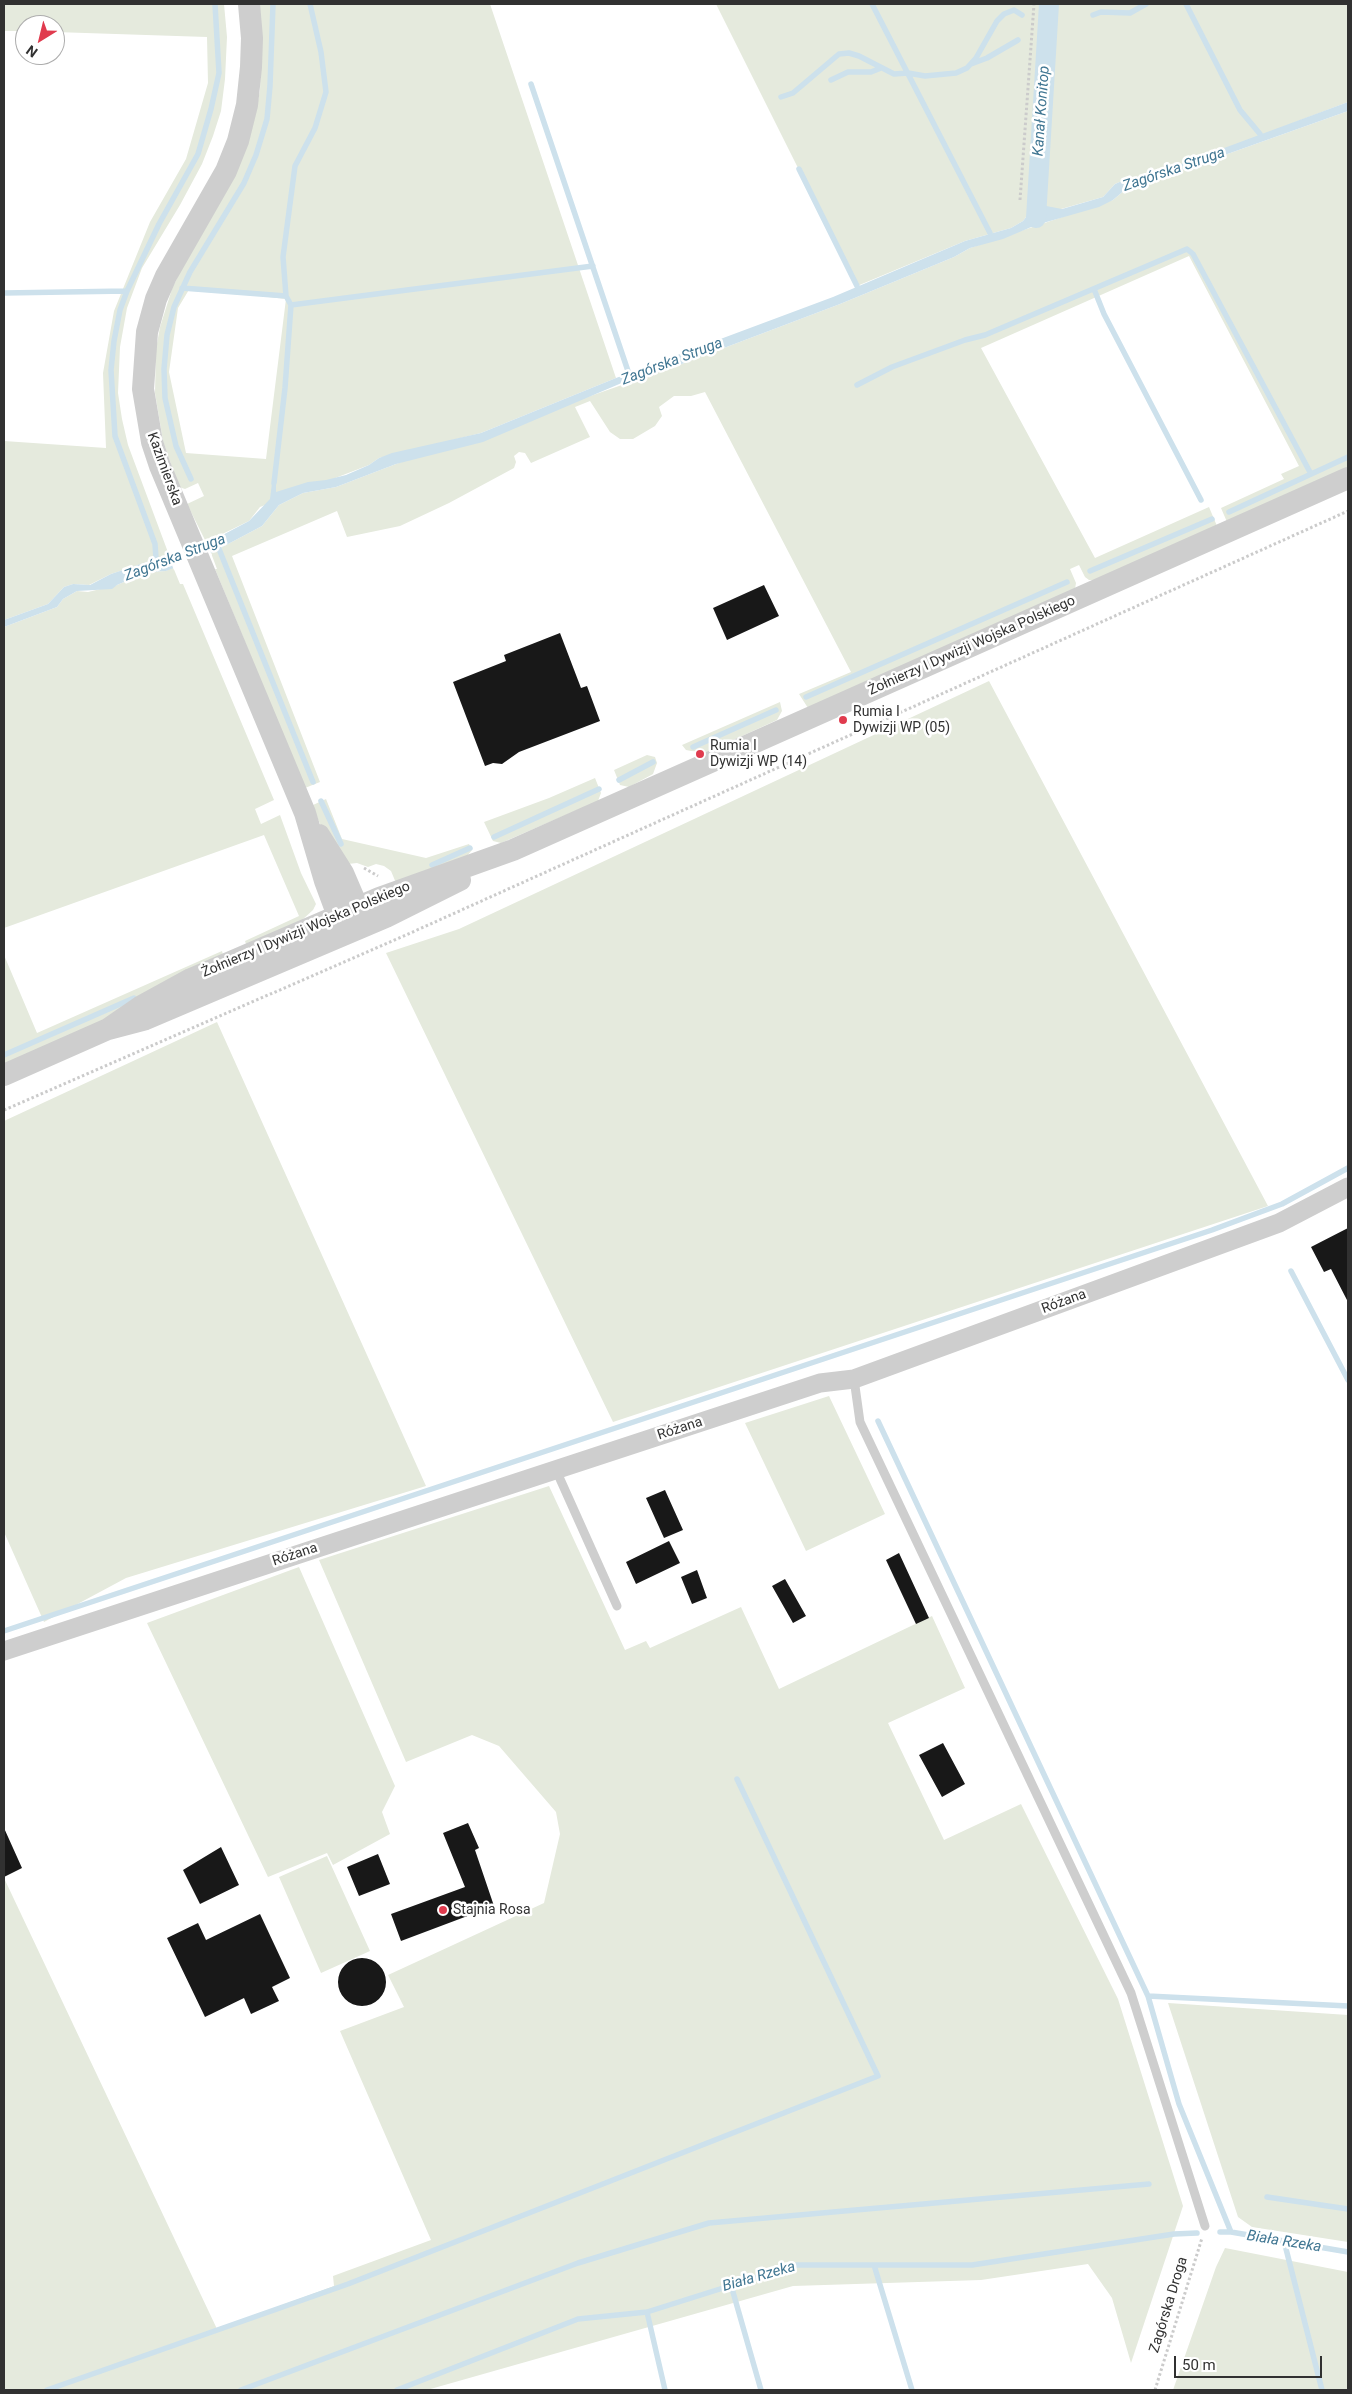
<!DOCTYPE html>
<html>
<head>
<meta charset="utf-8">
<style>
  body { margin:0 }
  #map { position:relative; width:1352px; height:2394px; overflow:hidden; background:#fff; font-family:Roboto,sans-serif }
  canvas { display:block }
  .frame { position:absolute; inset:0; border:5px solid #313131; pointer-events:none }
  .north { position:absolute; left:15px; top:15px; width:50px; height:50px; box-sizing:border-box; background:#fff; border:1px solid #adadad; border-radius:50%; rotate:216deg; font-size:14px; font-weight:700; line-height:20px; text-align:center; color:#313131 }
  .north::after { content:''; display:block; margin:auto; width:18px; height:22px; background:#e03b4e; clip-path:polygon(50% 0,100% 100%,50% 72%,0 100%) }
  .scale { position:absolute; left:1174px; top:2356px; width:148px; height:22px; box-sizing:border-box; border:2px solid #313131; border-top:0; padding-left:6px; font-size:15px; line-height:18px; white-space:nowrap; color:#313131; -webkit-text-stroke:4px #fff; paint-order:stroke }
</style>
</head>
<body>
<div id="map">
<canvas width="1352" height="2394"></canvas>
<div class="frame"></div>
<div class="north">N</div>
<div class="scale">50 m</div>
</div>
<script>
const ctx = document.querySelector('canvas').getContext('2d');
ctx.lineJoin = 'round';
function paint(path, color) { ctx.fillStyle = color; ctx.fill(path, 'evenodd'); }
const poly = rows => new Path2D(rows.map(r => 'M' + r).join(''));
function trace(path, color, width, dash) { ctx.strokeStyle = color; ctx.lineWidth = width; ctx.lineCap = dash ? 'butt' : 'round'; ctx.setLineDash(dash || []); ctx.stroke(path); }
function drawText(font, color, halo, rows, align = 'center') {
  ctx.font = font + ' Roboto,sans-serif'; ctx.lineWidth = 5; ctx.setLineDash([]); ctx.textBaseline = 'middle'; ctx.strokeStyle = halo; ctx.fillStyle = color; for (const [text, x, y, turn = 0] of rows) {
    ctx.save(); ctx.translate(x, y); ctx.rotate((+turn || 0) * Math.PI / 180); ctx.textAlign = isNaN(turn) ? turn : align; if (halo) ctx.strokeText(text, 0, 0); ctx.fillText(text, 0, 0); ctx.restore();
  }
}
paint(poly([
  [4,4,224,4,227,37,225,79,221,111,213,136,202,164,180,205,142,268,127,308,120,347,118,393,122,419,128,445,169,555,111,574,89,585,73,584,64,587,48,604,4,620,4,441,106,448,103,373,114,311,150,222,186,159,208,83,207,37,55,32,55,25,25,25,25,31,4,31],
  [259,4,490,4,616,378,481,433,379,458,369,465,260,507,249,521,206,542,187,504,204,496,198,483,185,489,179,487,163,441,155,393,156,349,160,327,172,289,256,112,260,90,261,57],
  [190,288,286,299,266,459,186,453,169,372,178,308],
  [716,4,1348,4,1348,102,1146,179,1122,181,1115,184,1103,197,1061,209,1032,209,1023,221,1011,228,965,241,857,286],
  [1348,111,1348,468,1227,522,1221,508,1284,479,1281,474,1299,466,1189,256,981,348,1095,558,1209,507,1217,526,1096,580,1089,580,1085,577,1079,565,1070,569,1076,583,1075,589,808,708,799,694,851,672,705,392,691,396,674,396,659,407,662,416,655,426,633,439,620,439,610,432,590,401,575,407,590,437,531,463,525,453,519,452,514,456,516,462,514,468,449,503,400,526,347,537,337,511,232,556,320,782,305,788,215,569,217,569,211,553,262,526,279,505,303,493,336,487,396,464,679,365,840,304,954,257,970,248,1113,200,1126,189,1136,189,1163,177],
  [173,567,180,584,183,584,274,800,255,809,261,824,280,815,301,873,316,904,313,910,301,921,246,944,245,941,299,916,264,835,4,928,4,627,57,607,63,599,77,591,88,592,117,585,147,572,166,571],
  [989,681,1268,1206,613,1422,386,953,459,929],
  [780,702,782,711,777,720,707,752,691,751,686,750,682,745],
  [647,755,655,757,657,763,653,774,629,787,620,785,614,770],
  [595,778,601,793,598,801,508,840,501,843,493,841,484,822,549,798],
  [326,799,342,839,426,858,469,844,472,850,467,856,396,883,391,871,384,866,376,864,368,867,357,863,348,864,323,830,315,813,313,805],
  [222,951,223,955,99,1022,4,1064,4,955,37,1033],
  [217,1022,426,1486,126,1578,44,1622,4,1532,4,1121],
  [829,1396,885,1514,806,1551,745,1423],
  [549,1486,625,1650,646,1641,650,1648,741,1607,779,1689,932,1616,965,1688,888,1723,944,1840,1021,1804,1118,1999,1183,2206,1131,2363,1112,2298,1088,2264,981,2280,793,2286,427,2390,4,2390,4,1878,217,2329,334,2286,333,2276,431,2240,340,2031,404,2007,388,1975,544,1903,560,1834,556,1812,499,1746,472,1735,406,1762,319,1560],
  [299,1567,395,1786,382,1812,390,1834,333,1865,327,1853,268,1877,147,1623],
  [327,1856,370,1951,321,1973,279,1877],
  [1168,2003,1348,2015,1348,2242,1252,2227,1238,2217],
  [1225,2248,1348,2272,1348,2390,1173,2390,1216,2267]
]), '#e5eadd');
paint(poly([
  [1348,102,1348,111,1163,177,1136,189,1126,189,1113,200,1099,207,1036,225,1003,239,970,248,954,257,840,304,679,365,624,382,483,442,396,464,336,487,303,493,279,505,262,526,213,552,166,571,147,572,117,585,112,589,77,591,63,599,57,607,4,627,4,620,48,604,64,587,73,584,90,585,111,574,215,539,249,521,270,499,272,483,276,483,276,492,308,482,326,480,346,475,369,465,379,458,392,453,481,433,616,378,833,297,965,241,1011,228,1023,221,1032,209,1041,205,1062,209,1103,197,1115,184,1122,181,1130,181,1181,164]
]), '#cde1ec');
paint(poly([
  [205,540,212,555,174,570,167,553]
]), '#fff');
trace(poly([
  [872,4,990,233],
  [1186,4,1240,110,1260,134],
  [1093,15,1101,12,1130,13,1146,4],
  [971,64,987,58,1018,40],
  [831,80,848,72,871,72,881,68],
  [531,84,629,374],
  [781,97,793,93,839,54,849,53,859,56,894,74,908,73,925,76,956,73,967,68,976,58,997,21,1004,14,1014,10,1022,15],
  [799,169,857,286],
  [182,288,286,296,283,257,295,166,315,128,326,92,321,52,310,4],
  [1094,289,1104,314,1201,500],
  [4,293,127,291],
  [291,305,593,266],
  [857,385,892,367,965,340,985,335,1187,249,1193,254,1311,474],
  [191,479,176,446,165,398,164,369,167,335,174,307,190,272,244,183,256,155,267,119,270,86,273,4],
  [274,483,285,388,291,305,286,296],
  [1229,512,1348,457],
  [219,549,313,782],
  [156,558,155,544,115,436,111,370,114,341,120,310,127,291,159,224,198,154,211,109,219,73,215,4],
  [1090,571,1212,519],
  [806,697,1067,582],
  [693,747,776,710],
  [619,780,653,762],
  [321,801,341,844],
  [494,837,599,789],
  [432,865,470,848],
  [4,1055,134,998],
  [1291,1271,1348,1380],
  [878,1421,1148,1996,1179,2104,1231,2232],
  [4,1631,1212,1230,1282,1204,1348,1168],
  [1148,1996,1348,2006],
  [1267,2197,1348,2209],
  [1220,2232,1231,2232,1348,2252],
  [1284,2241,1322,2390],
  [874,2265,912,2390],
  [731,2285,761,2390],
  [647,2312,665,2390],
  [47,2390,348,2284,878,2076,737,1779],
  [241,2390,578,2263,709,2223,1149,2184],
  [397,2390,578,2319,647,2312,796,2265,972,2265,1174,2234,1197,2233]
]), '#cde1ec', 5.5);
trace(poly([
  [1036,218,1049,4]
]), '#cde1ec', 20);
paint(poly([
  [764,585,779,616,727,640,713,608],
  [560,633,581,688,587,686,600,721,519,752,502,764,493,763,485,766,453,682,506,661,504,655],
  [1348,1228,1348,1302,1331,1269,1324,1272,1311,1247],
  [665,1490,683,1530,664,1538,646,1498],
  [669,1541,680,1563,636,1584,626,1562],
  [899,1553,929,1618,916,1624,886,1560],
  [697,1570,707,1598,692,1604,681,1577],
  [785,1579,806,1616,793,1623,772,1586],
  [943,1743,965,1784,942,1797,919,1755],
  [468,1823,479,1848,475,1850,494,1906,401,1941,391,1914,465,1887,443,1833],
  [4,1828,22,1868,4,1877],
  [221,1847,239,1885,200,1904,183,1870],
  [378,1854,390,1884,359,1896,347,1867],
  [260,1914,290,1978,272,1987,279,2001,251,2014,244,1998,205,2017,167,1938,198,1923,206,1940],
  '338 1982a24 24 0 1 1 48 0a24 24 0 1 1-48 0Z'
]), '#181818');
trace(poly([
  [1020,200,1034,4],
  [364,868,378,876],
  [4,1110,406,935,1348,511],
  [1155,2390,1202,2238]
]), '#cbcbcb', 3, [2.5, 2.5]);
trace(poly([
  [854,1379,860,1422,1131,1993,1205,2226],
  [556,1470,617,1606]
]), '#cecece', 9);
trace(poly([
  [4,1651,820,1383,854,1379,1279,1223,1348,1187]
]), '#cecece', 19);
trace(poly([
  [249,4,252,38,251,67,247,105,238,141,226,171,166,276,156,299,147,332,143,389,152,442,160,466,305,813,325,881,338,916,356,929],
  [319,835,343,873,358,908,357,921],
  [108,1029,140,1007,191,979,379,898,513,850,1348,478],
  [4,1075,108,1029,146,1019,386,917,460,880]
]), '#cecece', 22);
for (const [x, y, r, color] of [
  [843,720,5,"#e03b4e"],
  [700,754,5,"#e03b4e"],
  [443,1910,5,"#e03b4e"]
]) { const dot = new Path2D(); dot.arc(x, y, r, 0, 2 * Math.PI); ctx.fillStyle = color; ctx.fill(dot); trace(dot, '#fff', 2); }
drawText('14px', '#313131', '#fff', [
  ["Kazimierska",164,469,70],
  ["Żołnierzy I Dywizji Wojska Polskiego",972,646,-24],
  ["Żołnierzy I Dywizji Wojska Polskiego",306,930,-23],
  ["Różana",1064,1302,-20],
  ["Różana",680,1429,-18],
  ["Różana",295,1555,-18],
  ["Zagórska Droga",1169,2305,-73]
]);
drawText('14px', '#313131', '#fff', [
  ["Rumia I",853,712],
  ["Dywizji WP (05)",853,728],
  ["Rumia I",710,746],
  ["Dywizji WP (14)",710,762],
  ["Stajnia Rosa",453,1910]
], 'left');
drawText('italic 15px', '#407692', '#fff', [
  ["Kanał Konitop",1042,111,-86],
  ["Zagórska Struga",1174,170,-19],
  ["Zagórska Struga",672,362,-21],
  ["Zagórska Struga",175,558,-21],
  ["Biała Rzeka",1284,2242,9],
  ["Biała Rzeka",759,2277,-16]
]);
</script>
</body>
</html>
